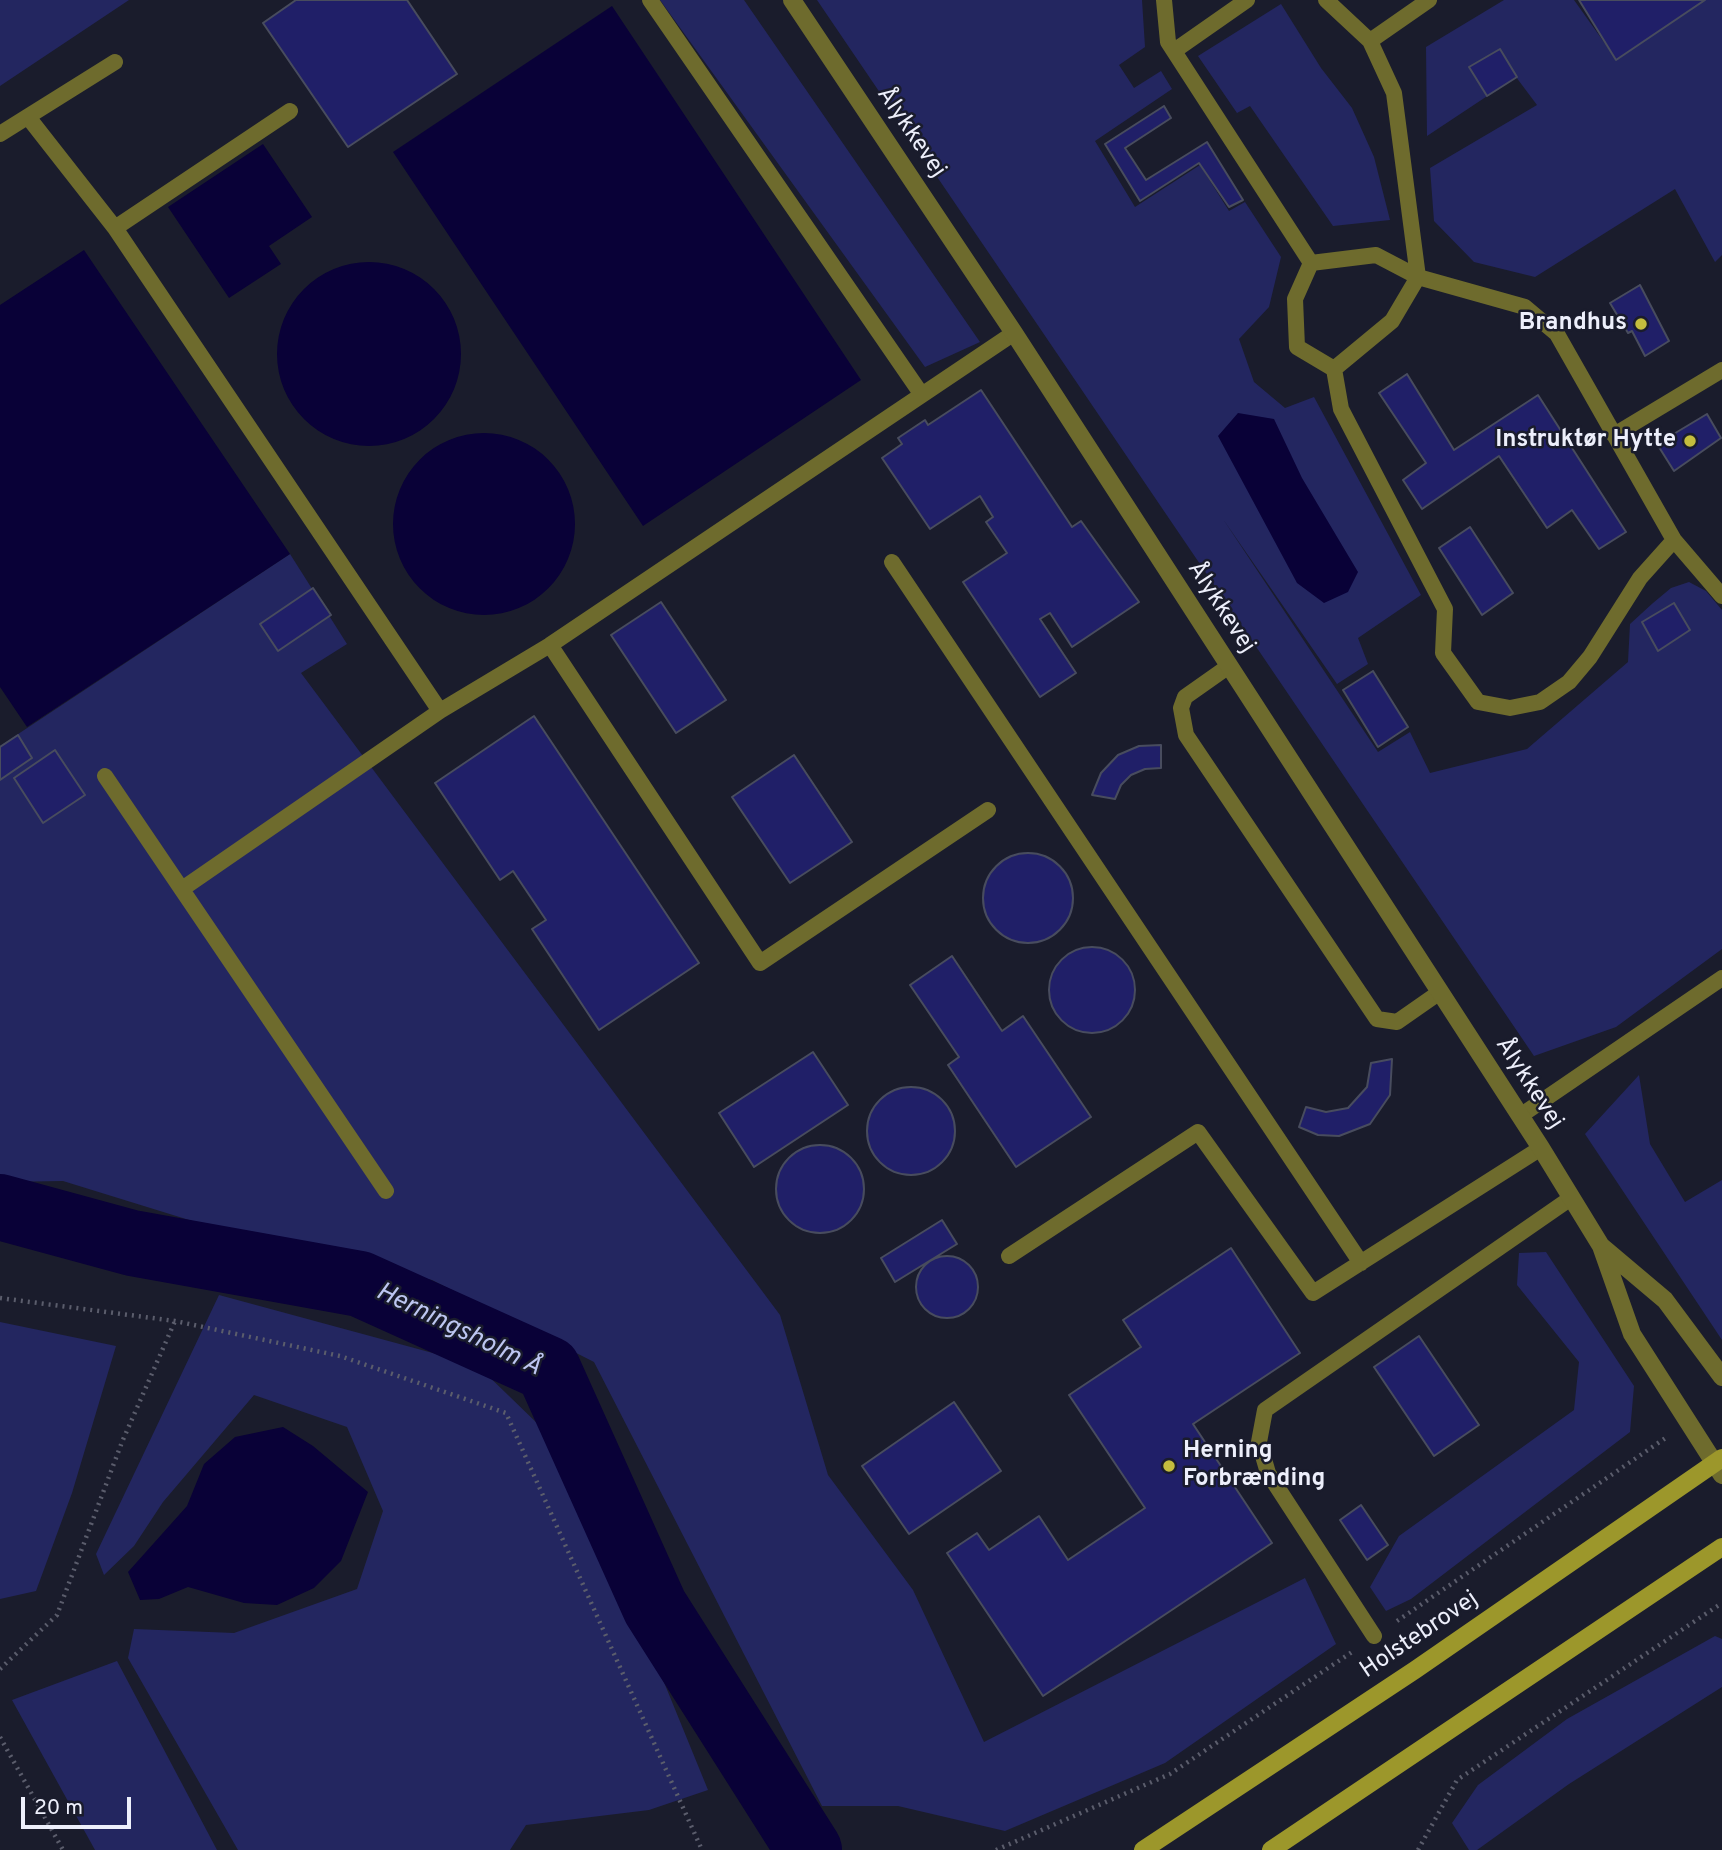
<!DOCTYPE html>
<html>
<head>
<meta charset="utf-8">
<style>
  body { margin:0 }
  #map { position:relative; width:1722px; height:1850px; overflow:hidden; background:#1a1c2c; font-family:Overpass,sans-serif }
  canvas { display:block }
  .scale { position:absolute; left:21px; top:1797px; width:110px; height:32px; box-sizing:border-box; border:4px solid #edeffb; border-top:0; padding-left:9px; font-size:21px; line-height:24px; white-space:nowrap; color:#edeffb; -webkit-text-stroke:5px #1a1c2c; paint-order:stroke }
</style>
</head>
<body>
<div id="map">
<canvas width="1722" height="1850"></canvas>
<div class="scale">20 m</div>
</div>
<script>
const ctx = document.querySelector('canvas').getContext('2d');
ctx.lineJoin = 'round';
function paint(path, color) { ctx.fillStyle = color; ctx.fill(path, 'evenodd'); }
const poly = rows => new Path2D(rows.map(r => 'M' + r).join(''));
function trace(path, color, width, dash) { ctx.strokeStyle = color; ctx.lineWidth = width; ctx.lineCap = dash ? 'butt' : 'round'; ctx.setLineDash(dash || []); ctx.stroke(path); }
function drawText(font, color, halo, rows, align = 'center') {
  ctx.font = font + ' Overpass,sans-serif'; ctx.lineWidth = 5; ctx.setLineDash([]); ctx.textBaseline = 'middle'; ctx.strokeStyle = halo; ctx.fillStyle = color; for (const [text, x, y, turn = 0] of rows) {
    ctx.save(); ctx.translate(x, y); ctx.rotate((+turn || 0) * Math.PI / 180); ctx.textAlign = isNaN(turn) ? turn : align; if (halo) ctx.strokeText(text, 0, 0); ctx.fillText(text, 0, 0); ctx.restore();
  }
}
paint(poly([
  [0,0,129,0,0,86],
  [660,0,744,0,980,342,925,367],
  [817,0,1142,0,1145,47,1119,65,1134,88,1161,71,1172,89,1095,141,1135,207,1200,165,1229,211,1245,202,1281,257,1269,307,1239,339,1254,382,1285,408,1314,397,1421,595,1358,638,1368,664,1337,684,1223,519,1378,752,1410,732,1430,773,1527,749,1628,662,1630,624,1653,603,1671,588,1689,582,1706,591,1722,610,1722,949,1616,1027,1534,1056],
  [1504,0,1574,0,1616,59,1705,0,1722,0,1722,255,1715,262,1675,189,1535,277,1474,262,1434,221,1430,168,1537,105,1516,77,1427,136,1426,47],
  [1281,4,1321,68,1352,108,1374,157,1390,220,1333,226,1250,106,1237,113,1198,56],
  [290,554,347,644,301,673,780,1315,828,1475,913,1590,984,1742,1305,1578,1336,1644,1165,1763,1005,1831,898,1806,822,1806,594,1362,432,1280,270,1245,63,1181,0,1182,0,746],
  [1639,1075,1650,1144,1685,1202,1722,1180,1722,1340,1585,1134],
  [1546,1252,1634,1386,1630,1432,1411,1599,1386,1611,1370,1587,1399,1536,1574,1410,1579,1362,1517,1285,1519,1253],
  [219,1295,477,1365,572,1457,708,1790,649,1810,526,1825,510,1850,238,1850,128,1658,134,1629,234,1633,357,1589,383,1511,347,1427,254,1395,163,1502,134,1546,104,1575,96,1554],
  [0,1322,116,1346,72,1493,36,1591,0,1599],
  [1715,1636,1722,1639,1722,1687,1569,1784,1477,1850,1469,1850,1452,1823,1478,1785,1567,1719],
  [117,1661,217,1850,95,1850,12,1700]
]), '#232660');
paint(poly([
  [612,6,861,380,643,526,393,152],
  [263,144,312,217,269,246,281,264,229,298,168,207],
  [84,250,290,554,27,727,0,687,0,305],
  '277 354a92 92 0 1 1 184 0a92 92 0 1 1-184 0Z',
  [1238,413,1274,419,1302,478,1358,572,1348,592,1324,603,1297,583,1218,436],
  '393 524a91 91 0 1 1 182 0a91 91 0 1 1-182 0Z',
  [283,1427,313,1446,368,1492,341,1561,314,1588,277,1605,244,1603,188,1587,159,1599,140,1600,128,1572,187,1506,204,1464,235,1437]
]), '#090137');
trace(poly([
  [0,1207,132,1243,360,1284,548,1369,655,1607,809,1850]
]), '#090137', 66);
const building = poly([
  [296,0,407,0,457,74,348,147,263,23,296,0],
  [1579,0,1705,0,1616,60,1579,0],
  [1500,49,1517,77,1487,96,1469,67,1500,49],
  [1164,106,1171,118,1125,148,1146,180,1207,142,1243,200,1229,207,1199,163,1140,201,1105,144,1164,106],
  [1640,285,1669,341,1645,356,1632,331,1628,333,1610,303,1640,285],
  [1407,374,1454,450,1538,395,1626,532,1599,549,1572,510,1547,528,1499,456,1422,509,1403,480,1426,463,1379,393,1407,374],
  [981,390,1072,527,1081,521,1139,602,1072,647,1050,613,1040,619,1076,673,1040,697,963,582,1007,553,986,522,993,517,980,496,930,529,882,458,902,444,898,438,925,420,928,425,981,390],
  [1707,414,1721,438,1674,471,1657,444,1707,414],
  [1470,527,1513,593,1482,615,1439,548,1470,527],
  [313,588,331,615,278,651,260,624,313,588],
  [661,602,726,700,676,733,611,635,661,602],
  [1674,603,1690,630,1658,651,1642,622,1674,603],
  [1373,671,1408,727,1378,747,1343,690,1373,671],
  [534,716,699,963,599,1030,532,929,546,920,513,871,500,880,435,783,534,716],
  [18,735,32,758,0,780,0,747,18,735],
  [1161,745,1161,768,1145,769,1131,775,1121,785,1115,799,1092,795,1101,773,1118,755,1139,746,1161,745],
  [55,750,85,795,43,823,14,778,55,750],
  [794,755,852,842,790,883,732,797,794,755],
  '983 898a45 45 0 1 1 90 0a45 45 0 1 1-90 0Z',
  '1049 990a43 43 0 1 1 86 0a43 43 0 1 1-86 0Z',
  [952,956,1002,1031,1023,1016,1091,1117,1016,1167,948,1065,959,1057,910,985,952,956],
  [813,1052,848,1105,754,1167,719,1113,813,1052],
  [1392,1059,1390,1095,1370,1124,1339,1136,1318,1135,1299,1127,1306,1107,1326,1112,1348,1108,1367,1087,1371,1063,1392,1059],
  '867 1131a44 44 0 1 1 88 0a44 44 0 1 1-88 0Z',
  '776 1189a44 44 0 1 1 88 0a44 44 0 1 1-88 0Z',
  [942,1220,957,1244,895,1282,881,1258,942,1220],
  [1231,1248,1300,1353,1193,1424,1272,1543,1043,1696,947,1553,977,1533,989,1550,1039,1516,1068,1560,1145,1508,1069,1395,1141,1347,1123,1320,1231,1248],
  '916 1287a31 31 0 1 1 62 0a31 31 0 1 1-62 0Z',
  [1419,1336,1479,1425,1434,1456,1374,1367,1419,1336],
  [954,1402,1001,1471,909,1534,862,1466,954,1402],
  [1361,1505,1388,1545,1367,1560,1340,1520,1361,1505]
]);
paint(building, '#201f68');
trace(building, '#484c5e', 2);
trace(poly([
  [0,1298,175,1321,340,1356,506,1413,702,1850],
  [1397,1621,1667,1437],
  [0,1669,57,1615,122,1442,175,1321],
  [0,1737,63,1850],
  [996,1850,1170,1774,1352,1652],
  [1418,1850,1457,1780,1722,1603]
]), '#5b5d6c', 4.5, [2, 5]);
trace(poly([
  [650,0,922,395],
  [1164,0,1168,42,1311,263],
  [1326,0,1370,41,1394,93,1418,277,1525,307,1557,334,1674,540,1722,596],
  [1370,41,1429,0],
  [1174,51,1247,0],
  [28,117,115,228],
  [0,134,115,62],
  [1334,369,1392,321,1418,277,1376,255,1311,263,1295,299,1297,347,1334,369,1341,409,1445,609,1443,653,1478,702,1510,708,1540,702,1569,682,1590,657,1640,578,1674,540],
  [1614,435,1722,370],
  [892,562,1361,1263],
  [1229,666,1185,697,1181,708,1186,735,1377,1019,1397,1022,1440,992],
  [440,711,550,645],
  [105,776,386,1191],
  [988,810,760,963,550,645,1014,333],
  [182,889,440,711,115,228,290,111],
  [1520,1116,1722,978],
  [1009,1256,1198,1132,1313,1293,1541,1148],
  [1374,1636,1268,1473,1259,1442,1265,1410,1571,1198]
]), '#6e6b2d', 16);
trace(poly([
  [792,0,1014,333,1541,1148,1601,1246,1632,1334,1722,1475],
  [1601,1246,1665,1300,1722,1377]
]), '#6e6b2d', 18);
trace(poly([
  [1143,1850,1415,1670,1722,1458],
  [1271,1850,1722,1547]
]), '#9c972b', 18);
for (const [x, y, r, color] of [
  [1641,324,7,"#c4bd3e"],
  [1690,441,7,"#c4bd3e"],
  [1169,1466,7,"#c4bd3e"]
]) { const dot = new Path2D(); dot.arc(x, y, r, 0, 2 * Math.PI); ctx.fillStyle = color; ctx.fill(dot); trace(dot, '#1a1c2c', 2.5); }
drawText('24px', '#edeffb', '#1a1c2c', [
  ["Ålykkevej",910,133,56],
  ["Ålykkevej",1220,608,57],
  ["Ålykkevej",1528,1084,57],
  ["Holstebrovej",1420,1636,-34]
]);
drawText('bold 24px', '#edeffb', '#1a1c2c', [
  ["Brandhus",1627,324],
  ["Instruktør Hytte",1676,441],
  ["Herning",1183,1452,"left"],
  ["Forbrænding",1183,1480,"left"]
], 'right');
drawText('italic 26px', '#bdc6f1', '#1a1c2c', [
  ["Herningsholm Å",458,1331,26]
]);
</script>
</body>
</html>
